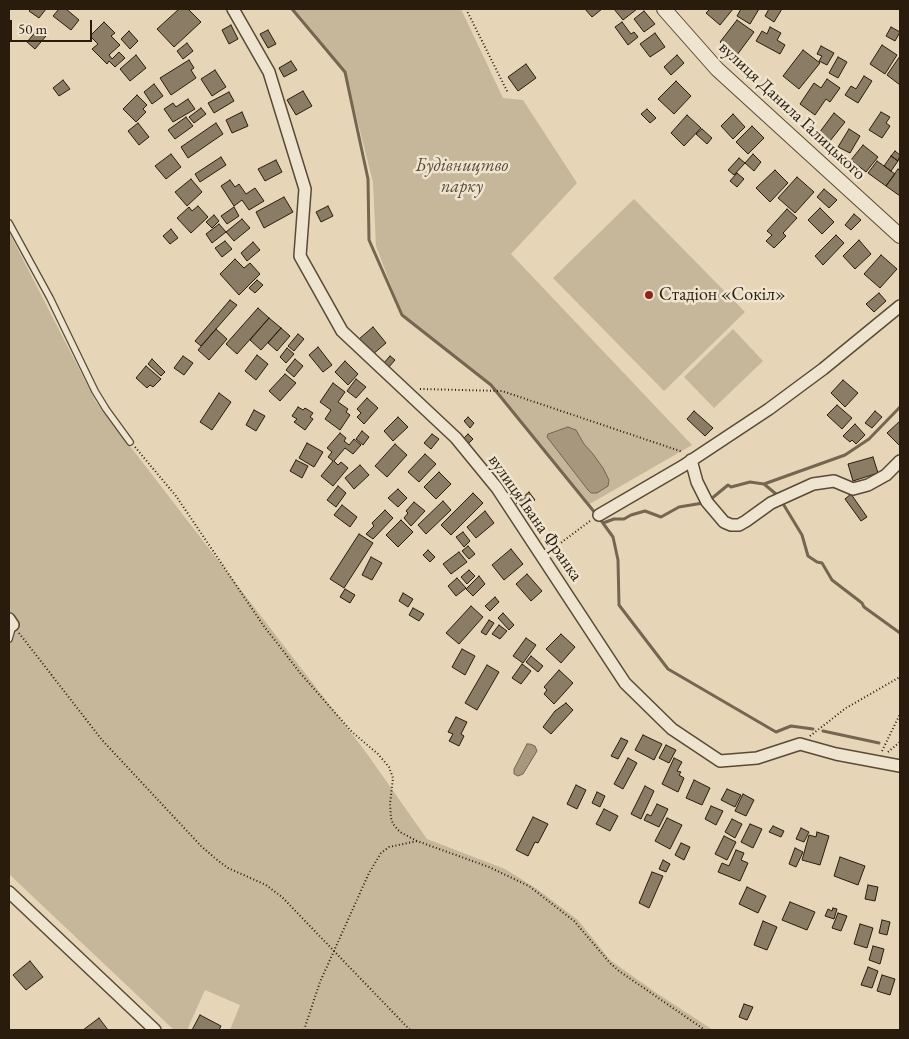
<!DOCTYPE html>
<html>
<head>
<meta charset="utf-8">
<style>
  body { margin:0 }
  #map { position:relative; width:909px; height:1039px; overflow:hidden; background:#e6d6b7; font-family:"EB Garamond",serif }
  canvas { display:block }
  .frame { position:absolute; inset:0; border:10px solid #291c0c; pointer-events:none }
  .scale { position:absolute; left:10px; top:20px; width:82px; height:22px; box-sizing:border-box; border:2px solid #291c0c; border-top:0; padding-left:6px; font-size:15px; line-height:18px; white-space:nowrap; color:#291c0c; -webkit-text-stroke:4px #efe4d0; paint-order:stroke }
</style>
</head>
<body>
<div id="map">
<canvas width="909" height="1039"></canvas>
<div class="frame"></div>
<div class="scale">50 m</div>
</div>
<script>
const ctx = document.querySelector('canvas').getContext('2d');
ctx.lineJoin = 'round';
function paint(path, color) { ctx.fillStyle = color; ctx.fill(path, 'evenodd'); }
const poly = rows => new Path2D(rows.map(r => 'M' + r).join(''));
function trace(path, color, width, dash) { ctx.strokeStyle = color; ctx.lineWidth = width; ctx.lineCap = dash ? 'butt' : 'round'; ctx.setLineDash(dash || []); ctx.stroke(path); }
function drawText(font, color, halo, rows, align = 'center') {
  ctx.font = font + ' "EB Garamond",serif'; ctx.lineWidth = 5; ctx.setLineDash([]); ctx.textBaseline = 'middle'; ctx.strokeStyle = halo; ctx.fillStyle = color; for (const [text, x, y, turn = 0] of rows) {
    ctx.save(); ctx.translate(x, y); ctx.rotate((+turn || 0) * Math.PI / 180); ctx.textAlign = isNaN(turn) ? turn : align; if (halo) ctx.strokeText(text, 0, 0); ctx.fillText(text, 0, 0); ctx.restore();
  }
}
paint(poly([
  [291,9,461,9,503,98,523,100,577,183,511,254,692,445,588,505,492,387,403,317,376,246,373,182,346,76],
  [634,199,745,312,664,391,553,278],
  [9,232,96,402,365,751,427,839,505,869,537,889,578,920,610,960,655,992,713,1030,230,1030,240,1005,205,990,187,1030,174,1030,9,874],
  [733,329,763,361,714,408,684,377]
]), '#c6b69a');
const water = poly([
  [568,427,576,430,584,444,593,454,603,468,609,480,608,486,597,493,591,493,588,490,547,437,548,434,568,427],
  [527,744,530,744,535,746,537,751,523,774,518,776,514,774,514,769,527,744]
]);
paint(water, '#a6977d');
trace(water, '#746650', 1);
trace(poly([
  [292,9,345,72,368,179,369,240,402,315,491,385,600,519,613,537,618,560,619,605,668,669,776,732,791,726,813,729],
  [764,484,845,455,869,439,900,407],
  [711,499,728,485,731,487,750,482,764,484,776,494],
  [782,502,802,535,808,556,817,562,822,563,832,580,862,603,864,607,900,633],
  [603,523,614,519,624,519,631,515,645,511,661,517,679,507,703,503],
  [823,731,879,743]
]), '#746650', 3);
const building = poly([
  [31,9,46,9,39,18,29,11,31,9],
  [59,9,66,9,79,20,71,30,53,16,59,9],
  [179,9,188,9,201,22,174,47,157,29,179,9],
  [585,9,602,9,592,17,585,9],
  [614,9,637,9,623,20,614,9],
  [710,9,733,9,720,25,706,13,710,9],
  [741,9,759,9,750,24,737,16,741,9],
  [769,9,782,9,774,22,765,16,769,9],
  [644,11,655,24,644,32,634,19,644,11],
  [737,20,754,32,737,55,720,42,737,20],
  [104,22,115,33,111,36,120,45,109,55,112,59,119,52,125,58,115,67,109,61,107,64,92,49,98,44,90,36,104,22],
  [622,22,631,34,634,32,638,37,628,45,615,27,622,22],
  [231,25,238,39,229,44,222,30,231,25],
  [770,27,781,33,777,40,785,45,780,54,756,41,762,31,767,34,770,27],
  [891,27,900,32,895,41,886,36,891,27],
  [38,29,46,36,35,49,27,42,38,29],
  [268,30,276,44,268,48,260,34,268,30],
  [129,31,138,41,130,49,121,39,129,31],
  [655,33,665,47,650,57,640,44,655,33],
  [187,43,193,51,183,59,177,51,187,43],
  [882,45,897,55,885,74,870,64,882,45],
  [821,46,834,53,827,65,819,61,822,56,817,54,821,46],
  [803,50,820,63,799,89,783,76,803,50],
  [136,55,146,68,130,81,120,69,136,55],
  [677,55,684,63,671,75,664,67,677,55],
  [900,56,900,85,887,75,900,56],
  [838,57,847,62,838,78,829,73,838,57],
  [189,60,194,68,191,70,196,78,171,95,160,78,189,60],
  [291,61,297,70,284,77,279,68,291,61],
  [526,64,536,78,518,91,508,77,526,64],
  [215,70,226,87,212,96,201,79,215,70],
  [864,76,872,81,858,103,845,95,851,86,856,89,864,76],
  [827,79,840,88,830,102,826,99,815,115,800,104,814,83,821,88,827,79],
  [63,80,70,89,59,96,53,88,63,80],
  [676,81,691,96,674,114,658,99,676,81],
  [154,84,163,96,152,104,144,92,154,84],
  [303,91,312,106,296,115,287,100,303,91],
  [229,92,234,101,214,113,208,103,229,92],
  [137,95,147,105,143,109,146,112,136,122,123,109,137,95],
  [188,99,195,109,173,122,164,109,173,103,176,107,188,99],
  [201,108,206,114,194,123,189,117,201,108],
  [647,109,656,118,650,123,641,114,647,109],
  [242,112,248,126,232,133,226,120,242,112],
  [881,112,890,117,886,123,890,126,882,138,869,130,881,112],
  [834,113,845,122,830,141,819,133,834,113],
  [733,114,745,127,733,139,721,126,733,114],
  [687,115,701,128,684,146,671,133,687,115],
  [186,117,193,126,175,139,168,130,186,117],
  [138,123,149,137,139,145,128,131,138,123],
  [216,123,223,134,188,158,181,147,216,123],
  [752,126,764,138,748,154,736,142,752,126],
  [702,129,712,138,707,144,696,134,702,129],
  [849,129,860,136,850,153,838,147,849,129],
  [863,145,878,157,866,172,851,160,863,145],
  [895,151,900,155,898,161,891,156,895,151],
  [171,154,181,167,166,179,155,166,171,154],
  [753,154,761,162,754,171,745,163,753,154],
  [891,156,898,161,891,171,884,166,891,156],
  [221,157,226,165,200,182,195,174,221,157],
  [739,158,745,163,734,175,728,170,739,158],
  [276,160,282,172,265,181,258,169,276,160],
  [877,161,895,174,886,186,868,173,877,161],
  [898,169,900,171,900,196,886,186,898,169],
  [775,170,788,183,770,202,756,188,775,170],
  [737,173,744,179,737,187,730,181,737,173],
  [797,177,814,192,795,213,778,198,797,177],
  [191,179,202,192,187,206,175,192,191,179],
  [230,180,235,187,239,184,246,194,255,188,264,201,249,210,242,200,234,206,221,186,230,180],
  [824,189,837,200,829,208,817,197,824,189],
  [284,197,293,212,264,228,256,212,284,197],
  [198,206,208,217,191,233,177,218,189,207,192,211,198,206],
  [328,206,333,216,321,222,316,212,328,206],
  [234,207,239,216,227,224,221,216,234,207],
  [820,208,834,222,822,234,808,220,820,208],
  [787,209,797,218,783,233,786,236,774,248,766,241,772,235,767,231,787,209],
  [854,214,861,220,851,230,845,225,854,214],
  [214,215,219,221,212,228,206,222,214,215],
  [242,219,250,228,234,241,226,232,242,219],
  [219,224,226,232,212,243,206,234,219,224],
  [171,229,178,238,170,244,163,236,171,229],
  [836,235,844,243,823,265,815,256,836,235],
  [859,240,871,254,855,269,843,256,859,240],
  [225,241,232,249,222,257,215,248,225,241],
  [253,242,260,250,247,261,241,253,253,242],
  [881,255,897,269,880,288,864,274,881,255],
  [235,259,244,268,250,263,260,274,239,295,220,274,235,259],
  [257,280,263,285,255,293,249,288,257,280],
  [879,293,886,301,874,312,866,304,879,293],
  [230,300,237,305,201,346,195,341,230,300],
  [258,308,269,318,237,354,226,344,258,308],
  [269,318,281,328,261,350,250,340,269,318],
  [373,327,386,343,372,355,359,339,373,327],
  [281,328,290,336,277,351,268,343,281,328],
  [216,329,227,339,209,360,198,350,216,329],
  [298,334,304,339,294,351,288,346,298,334],
  [318,347,332,365,323,372,309,355,318,347],
  [287,348,294,354,286,363,280,357,287,348],
  [257,355,268,364,256,380,245,371,257,355],
  [183,356,193,363,184,375,174,368,183,356],
  [390,356,395,360,388,368,383,364,390,356],
  [152,359,165,372,161,376,148,364,152,359],
  [295,359,303,366,294,377,286,370,295,359],
  [345,361,358,374,348,385,335,372,345,361],
  [146,366,161,379,153,387,150,385,147,388,136,378,146,366],
  [285,374,296,383,280,401,269,391,285,374],
  [356,379,366,387,356,398,347,391,356,379],
  [843,380,858,393,845,407,831,393,843,380],
  [333,383,345,392,338,402,348,409,346,412,350,415,340,430,325,419,331,410,320,402,333,383],
  [219,393,231,402,212,430,200,422,219,393],
  [367,398,378,408,364,424,357,417,361,413,357,409,367,398],
  [837,405,852,418,842,429,827,415,837,405],
  [298,407,303,410,305,408,313,413,310,417,313,419,305,430,294,422,297,419,292,416,298,407],
  [254,410,265,416,256,431,246,425,254,410],
  [694,411,713,428,705,436,687,419,694,411],
  [875,411,882,417,872,428,865,423,875,411],
  [398,417,408,427,393,441,384,431,398,417],
  [468,417,474,423,470,428,464,421,468,417],
  [900,421,900,446,887,433,900,421],
  [855,424,865,435,856,444,852,440,850,442,843,436,855,424],
  [362,431,369,437,363,445,356,439,362,431],
  [340,433,346,438,344,441,349,445,354,439,361,445,353,454,345,448,334,461,338,465,341,462,348,468,333,486,321,476,333,461,328,457,332,452,327,448,340,433],
  [432,434,439,439,431,449,424,443,432,434],
  [468,434,473,439,467,445,462,440,468,434],
  [307,443,323,452,314,467,299,458,307,443],
  [395,444,407,455,387,477,375,466,395,444],
  [425,454,436,464,419,482,408,472,425,454],
  [873,457,878,473,853,481,848,464,873,457],
  [296,460,308,466,302,478,290,471,296,460],
  [360,465,369,475,354,489,345,478,360,465],
  [439,472,451,484,436,499,424,487,439,472],
  [338,486,346,493,336,507,327,500,338,486],
  [398,489,407,498,398,507,388,498,398,489],
  [529,492,535,500,522,510,516,503,529,492],
  [473,493,483,503,451,535,441,525,473,493],
  [851,494,867,517,861,521,845,499,851,494],
  [443,501,451,510,426,534,418,525,443,501],
  [414,502,425,511,411,526,404,518,408,513,406,511,414,502],
  [342,505,357,517,350,527,334,515,342,505],
  [385,510,393,518,373,539,366,534,374,526,372,523,385,510],
  [485,511,494,523,476,538,467,527,485,511],
  [401,520,413,532,398,547,386,535,401,520],
  [463,532,470,541,464,547,456,537,463,532],
  [359,534,373,543,344,588,330,579,359,534],
  [468,546,475,554,469,559,462,551,468,546],
  [511,549,523,564,504,580,492,565,511,549],
  [428,550,435,557,430,562,423,555,428,550],
  [459,552,467,562,451,574,443,564,459,552],
  [371,557,382,563,372,580,362,575,371,557],
  [469,570,475,576,467,584,461,577,469,570],
  [527,574,542,591,531,601,516,584,527,574],
  [479,576,485,584,473,596,466,589,479,576],
  [457,578,466,588,456,596,448,586,457,578],
  [345,589,355,595,350,603,340,597,345,589],
  [403,593,413,599,408,607,399,601,403,593],
  [495,597,499,602,490,611,485,606,495,597],
  [471,606,483,617,459,644,446,633,471,606],
  [413,608,424,614,419,621,409,615,413,608],
  [503,613,514,625,509,630,498,618,503,613],
  [489,620,494,623,486,635,481,632,489,620],
  [499,625,507,631,500,639,492,634,499,625],
  [561,634,575,647,561,663,546,649,561,634],
  [526,638,536,645,523,663,513,656,526,638],
  [462,649,475,656,465,675,452,667,462,649],
  [531,656,543,666,538,672,526,662,531,656],
  [522,664,531,671,521,684,512,678,522,664],
  [487,665,499,672,477,710,465,703,487,665],
  [559,670,573,683,554,704,544,694,547,690,544,687,559,670],
  [566,703,573,710,551,734,543,727,555,711,566,703],
  [456,717,467,722,461,734,464,736,459,746,449,741,453,734,448,732,456,717],
  [643,735,662,744,654,760,635,750,643,735],
  [621,738,628,741,618,759,611,756,621,738],
  [666,745,676,750,669,763,659,758,666,745],
  [628,758,637,763,623,789,614,784,628,758],
  [674,758,682,762,677,771,681,772,679,775,684,778,678,792,662,784,674,758],
  [694,780,710,788,702,805,686,798,694,780],
  [576,785,586,790,577,809,567,804,576,785],
  [645,786,654,791,641,819,631,814,645,786],
  [727,789,741,795,735,807,721,800,727,789],
  [597,792,605,796,600,807,592,803,597,792],
  [743,794,754,800,746,816,735,811,743,794],
  [657,804,668,809,659,827,644,820,647,814,651,816,657,804],
  [711,806,723,811,716,825,705,819,711,806],
  [604,809,618,816,610,831,596,824,604,809],
  [533,817,548,824,538,843,535,842,528,856,516,850,533,817],
  [667,818,682,825,670,849,655,841,667,818],
  [732,819,742,824,735,838,725,832,732,819],
  [750,824,762,829,753,848,741,842,750,824],
  [773,826,784,831,781,837,769,832,773,826],
  [801,828,809,832,804,842,796,839,801,828],
  [817,832,829,836,820,865,802,860,809,835,816,837,817,832],
  [724,836,736,842,727,860,715,854,724,836],
  [681,843,690,847,684,860,675,855,681,843],
  [795,848,803,852,796,867,789,864,795,848],
  [736,850,744,853,741,860,748,863,740,881,718,872,722,863,729,866,736,850],
  [840,857,865,866,858,885,834,876,840,857],
  [663,860,670,864,666,872,659,869,663,860],
  [652,872,663,876,649,908,639,903,652,872],
  [868,885,878,887,875,901,865,899,868,885],
  [747,887,766,896,758,913,739,904,747,887],
  [790,902,815,912,807,930,782,920,790,902],
  [833,908,837,909,834,919,825,916,828,909,832,911,833,908],
  [838,913,847,916,841,931,832,928,838,913],
  [882,920,890,922,887,935,879,933,882,920],
  [763,921,777,927,767,950,754,945,763,921],
  [860,924,873,928,867,948,854,944,860,924],
  [873,946,884,949,880,964,869,960,873,946],
  [30,961,43,977,26,990,13,975,30,961],
  [868,967,878,971,872,988,861,985,868,967],
  [882,975,895,979,890,995,877,991,882,975],
  [744,1004,753,1007,747,1020,739,1017,744,1004],
  [200,1015,221,1026,219,1030,192,1030,200,1015],
  [99,1018,108,1030,83,1030,99,1018]
]);
paint(building, '#8b7d65');
trace(building, '#291c0c', 1);
const service = poly([
  [9,223,50,298,95,391,106,409,130,442],
  [9,639,13,625]
]);
const minor = poly([
  [233,9,269,72,305,189,300,256,342,331,456,438,497,488,625,683,672,729,720,761,757,758,800,744,836,754,900,766],
  [691,460,697,482,707,502,724,522,731,525,739,525,746,521,771,503,813,484,834,481,853,489,868,485,886,475,900,461],
  [599,515,683,466,769,409,823,369,900,306],
  [9,619,13,625],
  [9,892,155,1030]
]);
const tertiary = poly([
  [664,9,717,69,900,236]
]);
trace(service, '#584a37', 8);
trace(minor, '#584a37', 14);
trace(tertiary, '#584a37', 16);
trace(poly([
  [466,9,508,93],
  [420,389,502,391,683,452],
  [135,447,176,496,263,625,301,674,352,732,378,754,389,767,393,778,390,804,391,818,393,824,400,832,417,841,489,867,529,886,574,921,610,963,619,971,705,1030],
  [550,551,590,521],
  [19,633,102,740,201,846,216,859,228,868,266,885,282,897,410,1030],
  [810,736,846,708,900,677],
  [882,751,900,714],
  [888,752,900,742],
  [304,1030,320,982,369,873,381,853,389,847,417,841]
]), '#291c0c', 2, [1, 2.5]);
trace(service, '#efe4d0', 5.5);
trace(minor, '#efe4d0', 11);
trace(tertiary, '#efe4d0', 14);
for (const [x, y, r, color] of [
  [649,295,5,"#8f2418"]
]) { const dot = new Path2D(); dot.arc(x, y, r, 0, 2 * Math.PI); ctx.fillStyle = color; ctx.fill(dot); trace(dot, '#efe4d0', 2); }
drawText('18px', '#291c0c', '#efe4d0', [
  ["вулиця Данила Галицького",792,111,43],
  ["вулиця Івана Франка",535,518,55]
]);
drawText('italic 18px', '#584a37', '#efe4d0', [
  ["Будівництво",462,166],
  ["парку",462,187]
]);
drawText('18px', '#291c0c', '#efe4d0', [
  ["Стадіон «Сокіл»",659,295]
], 'left');
</script>
</body>
</html>
